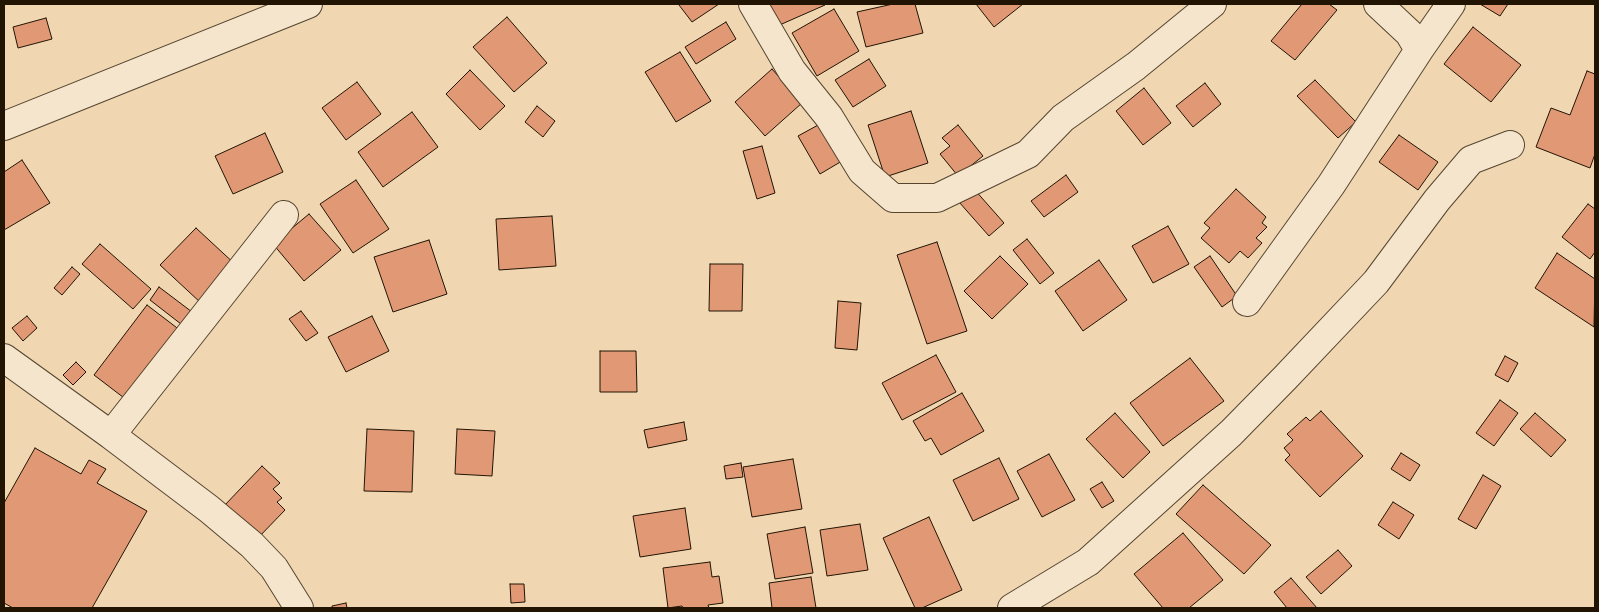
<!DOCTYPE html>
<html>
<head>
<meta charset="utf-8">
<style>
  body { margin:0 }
  #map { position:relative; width:1599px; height:612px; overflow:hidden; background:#f0d7b2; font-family:"IM FELL DW Pica",serif }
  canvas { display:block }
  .frame { position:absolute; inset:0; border:5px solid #211403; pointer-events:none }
</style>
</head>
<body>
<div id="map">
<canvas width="1599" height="612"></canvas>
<div class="frame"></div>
</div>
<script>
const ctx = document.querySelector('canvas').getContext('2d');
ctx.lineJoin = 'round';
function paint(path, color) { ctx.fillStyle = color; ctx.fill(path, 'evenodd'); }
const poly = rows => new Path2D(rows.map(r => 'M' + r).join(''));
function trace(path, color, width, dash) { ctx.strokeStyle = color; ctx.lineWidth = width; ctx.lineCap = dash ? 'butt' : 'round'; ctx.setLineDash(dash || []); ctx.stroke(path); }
const building = poly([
  [680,4,719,4,692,22,679,5,680,4],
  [764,4,825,4,825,5,775,27,764,4],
  [893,4,915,4,923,33,866,47,857,12,893,4],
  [976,4,1023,4,994,27,976,4],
  [1302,4,1329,4,1337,10,1295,60,1271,41,1302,4],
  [1480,4,1508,4,1500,16,1480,4],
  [834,9,859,51,817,76,792,33,834,9],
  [507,17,547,63,514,92,473,47,507,17],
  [46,18,52,39,18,48,13,27,46,18],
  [726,22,736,39,696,64,685,47,726,22],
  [1473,27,1521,65,1491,102,1444,64,1473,27],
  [680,52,711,101,676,122,645,72,680,52],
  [869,59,886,86,853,107,835,80,869,59],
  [772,69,802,103,765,136,735,102,772,69],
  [470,70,505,106,480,130,446,94,470,70],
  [1587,71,1595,74,1595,154,1590,168,1536,147,1551,108,1570,115,1587,71],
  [1315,80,1356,122,1338,138,1297,96,1315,80],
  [357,82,381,114,346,140,322,108,357,82],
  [1205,83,1221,104,1193,127,1176,106,1205,83],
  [1144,88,1171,123,1143,145,1116,111,1144,88],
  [537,106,555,121,543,137,525,122,537,106],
  [911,111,928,163,885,177,868,125,911,111],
  [412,112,438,147,383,187,358,152,412,112],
  [820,124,842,161,820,174,798,136,820,124],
  [958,125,983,156,958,176,940,154,950,146,942,138,958,125],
  [265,133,283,172,233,194,215,156,265,133],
  [1399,135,1438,162,1418,190,1379,162,1399,135],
  [762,146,775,193,757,199,743,151,762,146],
  [22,160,50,203,4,230,4,172,22,160],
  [1066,175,1078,192,1044,217,1031,201,1066,175],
  [356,180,389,229,353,253,320,204,356,180],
  [974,189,1004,223,989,236,959,202,974,189],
  [1236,189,1266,217,1262,223,1267,227,1256,238,1262,243,1248,258,1240,251,1229,263,1201,238,1210,228,1204,223,1236,189],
  [1588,204,1595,209,1595,252,1590,259,1562,237,1588,204],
  [309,214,341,250,304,281,273,244,309,214],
  [552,216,556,266,499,270,496,219,552,216],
  [1168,226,1189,264,1153,283,1132,246,1168,226],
  [196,228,237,266,201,303,160,265,196,228],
  [1027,239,1054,273,1040,284,1013,250,1027,239],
  [429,240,447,294,393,312,374,257,429,240],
  [937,242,967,331,927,344,897,255,937,242],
  [100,244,151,289,133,309,82,264,100,244],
  [1557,253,1595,279,1594,327,1535,288,1557,253],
  [1000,256,1028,284,992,319,964,291,1000,256],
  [1210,256,1237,296,1222,307,1194,267,1210,256],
  [1099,260,1127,300,1083,331,1055,291,1099,260],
  [710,264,743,264,742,311,709,311,710,264],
  [72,267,80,274,62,295,54,288,72,267],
  [159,287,200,318,190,331,150,300,159,287],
  [838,301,861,303,857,350,835,348,838,301],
  [147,305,185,334,132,404,94,375,147,305],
  [301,311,318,333,306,341,289,319,301,311],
  [27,316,37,328,23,341,12,328,27,316],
  [372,316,389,351,346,372,328,337,372,316],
  [600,351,636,351,637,392,600,392,600,351],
  [936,355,956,392,902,420,882,383,936,355],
  [1505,356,1518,363,1508,382,1495,375,1505,356],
  [1190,358,1224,401,1163,446,1130,403,1190,358],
  [76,362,86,372,73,385,63,375,76,362],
  [962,393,984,431,941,455,931,438,925,441,913,421,962,393],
  [1500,400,1518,413,1494,446,1476,433,1500,400],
  [1321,411,1363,456,1320,497,1285,460,1290,455,1284,448,1293,440,1287,434,1306,417,1310,421,1321,411],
  [1115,413,1150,452,1123,478,1086,439,1115,413],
  [1535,413,1566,440,1551,457,1520,429,1535,413],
  [684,422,687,440,648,448,644,430,684,422],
  [367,429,414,431,412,492,364,491,367,429],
  [457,429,495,431,492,476,455,474,457,429],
  [35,448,81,474,89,460,106,469,97,483,147,511,92,608,13,608,4,603,4,503,35,448],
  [1401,453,1420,465,1410,481,1391,469,1401,453],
  [1049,454,1075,500,1042,517,1017,471,1049,454],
  [999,458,1019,499,973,521,953,480,999,458],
  [793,459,802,509,752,517,743,467,793,459],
  [741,463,743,477,726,479,724,466,741,463],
  [262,466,280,483,273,489,282,498,277,502,285,510,257,539,224,506,262,466],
  [1483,475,1501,486,1476,529,1458,519,1483,475],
  [1102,482,1114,501,1102,508,1090,489,1102,482],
  [1203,485,1271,545,1244,574,1176,514,1203,485],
  [1393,502,1414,515,1399,539,1378,525,1393,502],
  [685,508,691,549,640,557,633,516,685,508],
  [929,517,962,590,922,608,915,608,883,538,929,517],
  [860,524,868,570,827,576,820,530,860,524],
  [805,527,813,573,775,579,767,534,805,527],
  [1183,533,1223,580,1189,608,1163,608,1134,574,1183,533],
  [1338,550,1352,566,1321,594,1306,577,1338,550],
  [710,562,712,577,719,576,723,603,708,605,709,608,683,608,682,606,668,608,663,568,710,562],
  [811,577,816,608,772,608,769,583,811,577],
  [1291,578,1317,608,1287,608,1274,592,1291,578],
  [510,584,524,584,525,602,511,603,510,584],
  [346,603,347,608,332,608,332,606,346,603]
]);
paint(building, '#e19875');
trace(building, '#211403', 1);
const street = poly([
  [753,4,792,71,829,117,862,171,893,198,937,198,1028,154,1063,118,1136,66,1212,4],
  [1419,50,1451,4],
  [4,126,308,4],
  [1247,302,1331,185,1419,50,1409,33,1378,4],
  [4,358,111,435,209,509,252,545,274,568,299,608],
  [111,435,284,215],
  [1012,608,1088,562,1231,433,1285,378,1376,282,1437,200,1471,160,1510,145]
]);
trace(street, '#55452f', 30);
trace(street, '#f5e5cd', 28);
</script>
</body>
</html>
